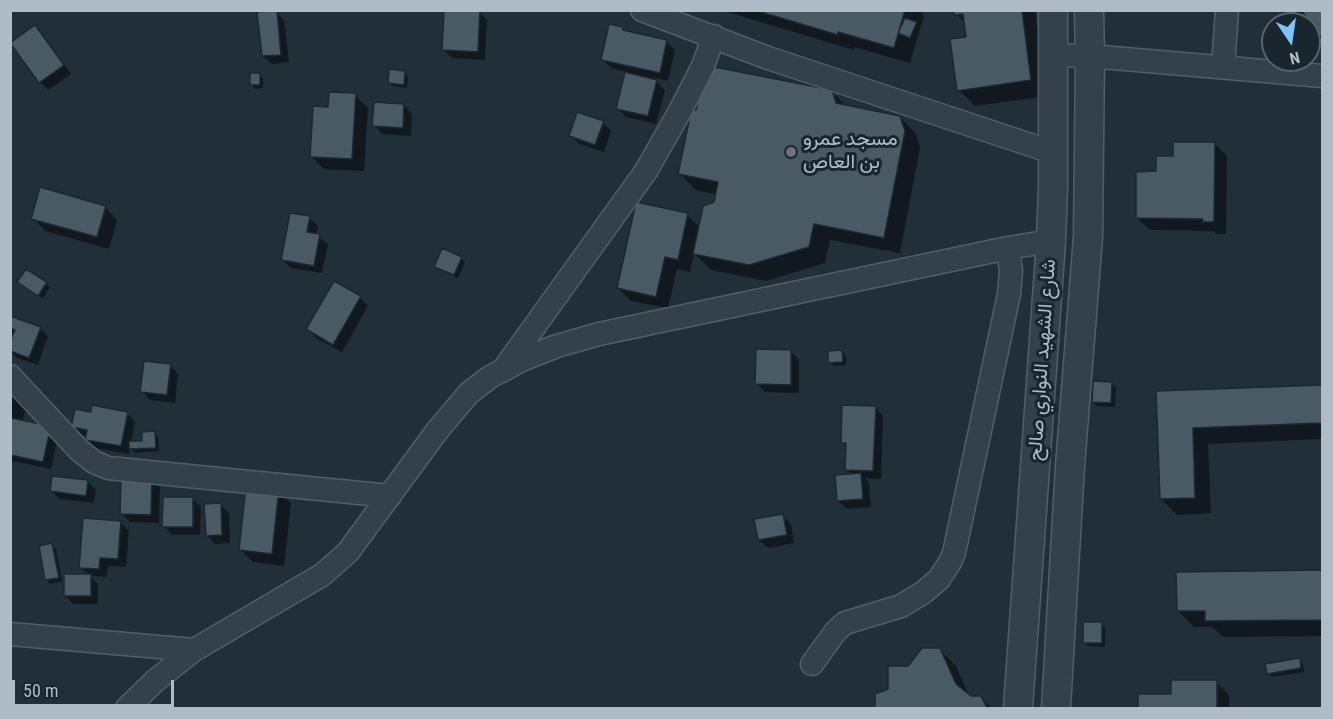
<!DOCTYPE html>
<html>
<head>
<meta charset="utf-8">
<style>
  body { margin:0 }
  #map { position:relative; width:1333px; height:719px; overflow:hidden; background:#212f39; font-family:"Roboto Condensed",sans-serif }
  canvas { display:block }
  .frame { position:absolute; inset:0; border:12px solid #afbcc6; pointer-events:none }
  .north { position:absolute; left:1261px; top:12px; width:60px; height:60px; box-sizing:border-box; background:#1a262e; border:2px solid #56626b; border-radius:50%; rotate:167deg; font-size:16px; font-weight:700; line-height:24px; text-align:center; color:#afbcc6 }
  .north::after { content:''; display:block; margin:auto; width:21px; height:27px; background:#81c3f9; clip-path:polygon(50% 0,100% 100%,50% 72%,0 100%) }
  .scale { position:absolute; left:12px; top:680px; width:162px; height:27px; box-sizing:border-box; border:3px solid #afbcc6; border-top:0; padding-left:8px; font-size:18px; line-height:21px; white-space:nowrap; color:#afbcc6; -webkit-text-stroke:4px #1a262e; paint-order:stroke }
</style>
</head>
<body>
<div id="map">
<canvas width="1333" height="719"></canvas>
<div class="frame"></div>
<div class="north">N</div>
<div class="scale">50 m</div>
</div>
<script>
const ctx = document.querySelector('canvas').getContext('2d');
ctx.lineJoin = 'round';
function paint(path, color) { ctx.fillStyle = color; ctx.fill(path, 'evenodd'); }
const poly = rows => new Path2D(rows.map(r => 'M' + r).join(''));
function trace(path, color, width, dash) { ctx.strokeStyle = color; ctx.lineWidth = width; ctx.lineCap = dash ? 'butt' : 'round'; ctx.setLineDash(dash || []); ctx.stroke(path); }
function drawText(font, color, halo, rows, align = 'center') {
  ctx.font = font + ' "Roboto Condensed",Vazirmatn,sans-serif'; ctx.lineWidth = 6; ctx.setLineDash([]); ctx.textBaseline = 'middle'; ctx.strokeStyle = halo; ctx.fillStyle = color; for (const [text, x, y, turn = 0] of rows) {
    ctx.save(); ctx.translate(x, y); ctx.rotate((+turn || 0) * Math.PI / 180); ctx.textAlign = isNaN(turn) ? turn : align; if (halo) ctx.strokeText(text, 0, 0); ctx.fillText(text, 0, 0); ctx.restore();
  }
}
paint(poly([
  [721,10,919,10,924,16,910,63,854,47,854,50],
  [955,10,1035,10,1047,96,975,106,959,90,968,38,966,24,956,14],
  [1287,10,1322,10,1322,47,1310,34,1309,24,1301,24],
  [276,12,284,20,289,62,272,64,263,56],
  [479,12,487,20,485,60,452,58,444,50],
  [35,26,43,35,71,74,48,90,40,82],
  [623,28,627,32,666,41,675,50,668,81,652,77,665,90,656,124,626,117,618,108,627,72,611,68,603,60],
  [404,72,408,76,407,88,393,86,389,83],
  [259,75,263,78,263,88,255,89,252,85],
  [831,91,847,107,900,117,916,134,920,148,900,253,830,240,825,263,766,281,711,270,694,253,690,272,677,269,668,308,631,301,618,288,687,215,700,227,716,203,718,195,696,190,680,174,697,112],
  [355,95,368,108,364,171,324,169,311,156],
  [404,105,412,114,411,136,382,134,374,125],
  [603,123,611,131,604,152,579,144,571,136],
  [1214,143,1227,156,1226,234,1216,234,1213,231,1150,230,1137,218,1157,173,1175,157],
  [105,207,117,220,109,249,45,231,33,218],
  [309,218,318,226,316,235,328,244,322,273,291,268,283,260],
  [461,258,465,262,458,278,440,270,436,266],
  [46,284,50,287,43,298,23,286],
  [360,298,368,306,342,352,316,338,308,329],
  [10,317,40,328,48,336,38,365,17,358,10,351,15,334,10,332],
  [791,351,799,360,799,393,765,392,757,384],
  [842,352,846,356,846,365,834,366,830,362],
  [170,365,178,374,175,403,150,400,142,391],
  [1112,384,1116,387,1115,407,1097,406,1093,402],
  [1322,386,1322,439,1208,444,1211,513,1177,515,1161,499,1157,392],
  [10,389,28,403,22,422,58,436,51,469,13,461,10,459],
  [875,407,883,416,881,479,865,478,869,483,871,507,847,509,838,501,852,475,846,469,847,447,842,442],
  [127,413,135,422,131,442,143,442,154,433,158,437,159,451,135,453,130,448,129,454,95,448,87,439,88,436,81,435,73,426,93,414],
  [151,479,160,487,159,523,130,522,121,513],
  [87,481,96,490,94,503,60,499,51,491],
  [278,491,291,503,284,566,253,562,241,550],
  [192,499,201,507,200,535,172,535,164,526],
  [220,505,229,513,230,543,215,544,207,536],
  [783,516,791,524,794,543,768,548,759,540,756,520],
  [121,523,129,531,126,567,108,566,107,577,90,576,98,584,98,604,73,604,65,595,89,576,80,567],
  [52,545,56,549,62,581,50,584,47,580],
  [1322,572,1322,636,1223,637,1212,627,1194,627,1178,611,1178,573],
  [1102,624,1105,628,1105,647,1088,646,1084,642],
  [939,649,956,666,969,696,981,698,992,708,877,708,877,695,889,690,909,667],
  [1299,660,1303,664,1304,672,1272,677,1268,673],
  [1216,682,1229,695,1229,708,1140,708,1140,696,1172,696]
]), '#0007');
const building = poly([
  [277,10,281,55,262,56,257,12,277,10],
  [444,10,480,10,478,52,442,50,444,10],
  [754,10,905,10,894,48,838,32,838,35,754,10],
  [954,10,1022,10,1031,80,957,91,950,39,966,37,963,14,954,15,954,10],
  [1301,10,1322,10,1322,36,1309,35,1309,21,1301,10],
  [905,18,917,22,910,38,898,33,905,18],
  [609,24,623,27,623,30,667,40,660,73,601,60,609,24],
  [35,25,64,65,39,83,10,43,35,25],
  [704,65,832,90,836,103,900,116,905,131,884,238,814,224,809,247,749,265,693,254,703,206,714,202,718,182,678,174,689,121,688,109,696,110,704,65],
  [389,69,405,71,404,85,388,83,389,69],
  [625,72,657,80,648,116,616,109,625,72],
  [250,73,260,73,260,85,250,85,250,73],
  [329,92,356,93,352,159,310,157,313,106,328,107,329,92],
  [374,102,404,104,403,128,372,126,374,102],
  [577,112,604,121,595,145,569,136,577,112],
  [1173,142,1215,142,1214,222,1202,222,1203,219,1136,218,1136,172,1156,171,1156,156,1173,156,1173,142],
  [40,187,106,206,97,237,31,219,40,187],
  [636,202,688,213,678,260,665,257,656,297,617,288,636,202],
  [290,213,310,216,307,232,320,234,314,266,281,260,290,213],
  [442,248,462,257,454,275,434,267,442,248],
  [26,269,47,282,38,296,17,282,26,269],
  [334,281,361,296,333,345,306,329,334,281],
  [10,316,41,327,29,358,10,351,10,341,15,330,10,328,10,316],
  [756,349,791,350,791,385,755,384,756,349],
  [842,350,843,362,828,363,828,351,842,350],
  [144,361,171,364,167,395,140,392,144,361],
  [1093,381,1112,382,1111,403,1092,402,1093,381],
  [1322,385,1322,423,1193,428,1195,498,1160,499,1156,391,1322,385],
  [92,405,128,412,121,446,85,440,87,430,71,427,75,409,91,412,92,405],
  [842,405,876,406,873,471,845,470,846,443,841,443,842,405],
  [11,418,51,426,43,462,10,455,11,418],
  [155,431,156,448,129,449,129,441,142,441,142,432,155,431],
  [861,473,863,499,837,501,835,475,861,473],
  [52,476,88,480,86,496,50,491,52,476],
  [121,477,152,477,151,515,120,514,121,477],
  [246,486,279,489,272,554,239,550,246,486],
  [163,497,193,497,193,527,162,527,163,497],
  [221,503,222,535,206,536,204,504,221,503],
  [783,514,787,535,758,540,754,519,783,514],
  [83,518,121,521,118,559,100,558,99,569,79,568,83,518],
  [52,543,59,578,45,580,39,546,52,543],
  [1322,570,1322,620,1205,621,1205,611,1177,611,1176,572,1322,570],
  [64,574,91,574,91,596,64,596,64,574],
  [1083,622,1102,622,1102,643,1083,643,1083,622],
  [922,648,940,648,956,684,971,696,981,696,987,708,875,708,875,694,888,689,888,666,908,666,922,648],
  [1300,658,1301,668,1267,674,1265,664,1300,658],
  [1171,680,1217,680,1217,708,1138,708,1138,694,1171,694,1171,680]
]);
paint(building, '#495a65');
trace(building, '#1c2830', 1.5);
const minor = poly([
  [642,10,768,58,1052,152],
  [1053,55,1090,56,1322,76],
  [1223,67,1227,10],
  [506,366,646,171,679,113,703,66,714,36],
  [10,376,79,450,94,462,108,468,390,496],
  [10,634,194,650],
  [812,664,836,631,845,623,901,606,924,592,939,579,950,562,954,553,1009,294,1011,271,1008,248],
  [127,708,156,680,194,650,322,575,348,552,437,431,469,393,490,377,524,359,557,346,599,334,1008,248,1051,241]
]);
const tertiary = poly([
  [1018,708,1051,241,1053,187,1053,10],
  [1056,708,1070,466,1088,237,1090,56,1089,10]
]);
trace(minor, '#525f67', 25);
trace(tertiary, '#525f67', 31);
trace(minor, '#35414a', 22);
trace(tertiary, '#35414a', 28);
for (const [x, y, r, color] of [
  [791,152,6,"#6b7280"]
]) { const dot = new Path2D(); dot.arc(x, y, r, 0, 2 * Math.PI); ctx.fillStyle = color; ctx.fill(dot); trace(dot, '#1a262e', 2); }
drawText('20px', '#afbcc6', '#1a262e', [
  ["مسجد عمرو",803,140],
  ["بن العاص",803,163]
], 'left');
drawText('20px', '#afbcc6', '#1a262e', [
  ["شارع الشهيد النواري صالح",1043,360,-86]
]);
</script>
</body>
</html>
